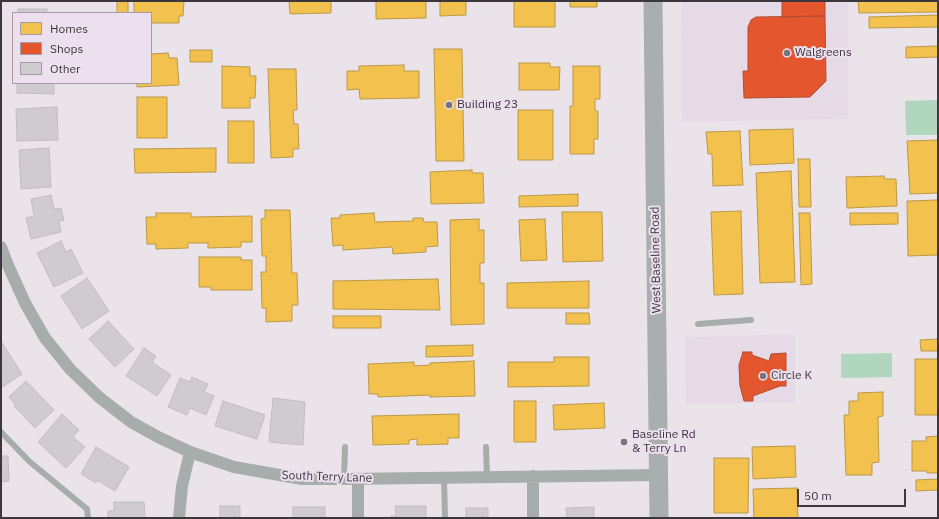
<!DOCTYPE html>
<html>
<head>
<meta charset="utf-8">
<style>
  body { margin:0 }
  #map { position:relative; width:939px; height:519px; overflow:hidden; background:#eae4ea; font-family:"IBM Plex Sans",sans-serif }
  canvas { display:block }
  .frame { position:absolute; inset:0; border:2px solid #3c373c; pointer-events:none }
  .legend { position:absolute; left:12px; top:12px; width:140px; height:72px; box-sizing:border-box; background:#ede0ee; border:1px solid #a69ca7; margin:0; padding:5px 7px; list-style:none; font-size:12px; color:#3c373c }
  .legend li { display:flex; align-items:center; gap:8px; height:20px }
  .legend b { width:20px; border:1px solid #a69ca7 }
  .scale { position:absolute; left:797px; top:489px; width:109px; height:18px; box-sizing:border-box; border:2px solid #3c373c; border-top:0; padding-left:5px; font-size:12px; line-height:14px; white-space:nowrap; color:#3c373c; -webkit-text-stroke:3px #ede0ee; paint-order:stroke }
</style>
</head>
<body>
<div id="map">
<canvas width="939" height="519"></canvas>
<div class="frame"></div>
<ul class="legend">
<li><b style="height:11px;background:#f2c14e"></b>Homes</li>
<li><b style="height:11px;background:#e4572e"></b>Shops</li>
<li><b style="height:11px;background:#cfcbd1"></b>Other</li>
</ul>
<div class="scale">50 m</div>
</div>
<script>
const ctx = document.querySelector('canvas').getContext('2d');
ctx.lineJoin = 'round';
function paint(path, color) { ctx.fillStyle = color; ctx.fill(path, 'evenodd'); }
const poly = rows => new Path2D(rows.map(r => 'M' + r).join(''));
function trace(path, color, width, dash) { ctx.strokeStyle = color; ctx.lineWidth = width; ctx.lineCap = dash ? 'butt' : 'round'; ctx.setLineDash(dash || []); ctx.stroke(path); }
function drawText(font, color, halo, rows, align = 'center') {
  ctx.font = font + ' "IBM Plex Sans",sans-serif'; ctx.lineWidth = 4; ctx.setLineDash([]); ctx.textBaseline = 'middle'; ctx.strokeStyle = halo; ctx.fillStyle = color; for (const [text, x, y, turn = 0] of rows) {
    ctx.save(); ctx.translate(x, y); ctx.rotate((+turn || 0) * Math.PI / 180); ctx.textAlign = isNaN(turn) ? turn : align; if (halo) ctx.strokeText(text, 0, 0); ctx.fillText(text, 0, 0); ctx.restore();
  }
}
paint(poly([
  [681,1,848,1,848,119,682,122],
  [795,334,795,402,686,404,685,337]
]), '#e6dae7');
paint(poly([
  [938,100,938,135,906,135,905,101],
  [892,353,892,377,841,378,841,354]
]), '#b0d6be');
const homes = poly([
  [117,1,128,1,128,13,117,13,117,1],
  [134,1,184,1,183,16,179,16,179,23,151,23,151,13,134,13,134,1],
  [289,1,331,1,331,13,290,14,289,1],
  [376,1,426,1,426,18,376,19,376,1],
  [440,1,466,1,466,15,440,16,440,1],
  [514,1,555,1,555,27,514,27,514,1],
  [570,1,597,1,597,7,570,7,570,1],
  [858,1,938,1,938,12,859,13,858,1],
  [938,15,938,27,869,28,869,17,938,15],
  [938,46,938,57,906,58,906,47,938,46],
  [434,49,462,49,464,161,436,161,434,49],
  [190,50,212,50,212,62,190,62,190,50],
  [168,53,169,58,177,58,179,85,137,87,137,83,151,83,151,54,168,53],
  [519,63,550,63,550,67,560,67,559,90,519,90,519,63],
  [404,65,404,71,419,71,419,98,360,99,359,89,347,90,347,71,359,71,359,66,404,65],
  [222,66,250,67,250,76,256,76,255,98,250,98,250,108,222,108,222,66],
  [573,66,600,66,600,99,595,99,595,111,598,111,598,139,594,139,594,154,570,154,570,106,573,106,573,66],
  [268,69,296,69,297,110,293,110,294,124,298,124,299,149,293,149,293,157,271,158,268,69],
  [137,97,167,97,167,138,137,138,137,97],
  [518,110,553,110,553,160,518,160,518,110],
  [228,121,254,121,254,163,228,163,228,121],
  [793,129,794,163,750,165,749,130,793,129],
  [740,131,743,185,713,186,712,154,708,154,706,132,740,131],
  [938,140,938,193,910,194,907,141,938,140],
  [216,148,216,172,135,173,134,149,216,148],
  [798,159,810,159,811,207,799,207,798,159],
  [472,170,472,173,483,173,484,203,431,204,430,172,472,170],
  [791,171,795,282,760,283,756,173,791,171],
  [884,176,885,179,896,179,897,206,847,208,846,177,884,176],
  [578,194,578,206,519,207,519,196,578,194],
  [938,200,938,255,908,256,907,201,938,200],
  [265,210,290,210,292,273,297,273,298,305,292,305,292,321,266,322,266,308,262,308,261,272,266,272,266,256,262,256,261,219,265,218,265,210],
  [741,211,743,294,714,295,711,212,741,211],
  [562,212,602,212,603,261,563,262,562,212],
  [156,213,191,213,191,217,252,216,252,242,241,242,241,247,208,248,208,243,188,243,188,248,156,249,156,244,147,244,146,217,156,217,156,213],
  [374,213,375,222,413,221,413,218,423,218,424,222,437,222,438,246,426,247,426,252,393,254,392,247,343,250,343,245,333,246,331,218,340,218,340,215,374,213],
  [799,213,810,213,812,284,801,285,799,213],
  [850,213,898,213,898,224,850,225,850,213],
  [479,219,479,230,484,230,484,263,480,263,480,283,484,283,484,324,451,325,450,220,479,219],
  [545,219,547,260,521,261,519,220,545,219],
  [199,257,241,257,241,260,252,260,252,290,211,290,211,287,199,287,199,257],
  [438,279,440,310,333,309,333,281,438,279],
  [589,281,589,308,507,308,507,283,589,281],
  [566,313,589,313,590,324,566,324,566,313],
  [333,316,381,316,381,328,333,328,333,316],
  [938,339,938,351,921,351,920,340,938,339],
  [473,345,473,356,426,357,426,346,473,345],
  [554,357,589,357,589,386,508,387,508,362,554,362,554,357],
  [915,359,938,359,938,415,915,415,915,359],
  [474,361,475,396,430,397,430,395,378,397,378,394,369,394,368,364,414,362,414,366,430,365,430,363,474,361],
  [883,392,883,416,878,417,879,462,872,463,872,475,846,475,844,415,849,415,849,401,858,401,858,393,883,392],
  [514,401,536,401,536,442,514,442,514,401],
  [604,403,605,428,554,430,553,405,604,403],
  [459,414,459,438,448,438,448,444,417,445,417,439,409,440,409,444,373,445,372,416,459,414],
  [938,436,938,473,927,473,927,471,912,471,912,441,926,441,926,437,938,436],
  [795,446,796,477,753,479,752,447,795,446],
  [714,458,749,458,748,513,714,513,714,458],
  [938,479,938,490,916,491,916,480,938,479],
  [797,488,798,518,754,518,753,489,797,488]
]);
paint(homes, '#f2c14e');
trace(homes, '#bb9849', 1);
const shops = poly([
  [782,1,825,1,825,16,782,17,782,1],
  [825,16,826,81,810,97,744,98,743,71,748,71,748,27,751,20,756,17,825,16],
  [743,352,752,352,752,355,769,361,771,354,786,353,786,386,780,386,753,396,753,401,744,401,740,386,739,365,743,352]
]);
paint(shops, '#e4572e');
trace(shops, '#b24d32', 1);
const building = poly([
  [18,9,47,9,47,13,18,13,18,9],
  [17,83,54,83,54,94,17,93,17,83],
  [57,107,58,140,17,141,16,109,57,107],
  [49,148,51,187,21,189,19,150,49,148],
  [51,195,54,209,61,208,64,220,59,221,61,232,31,239,26,218,34,216,31,199,51,195],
  [61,241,66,252,71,249,83,273,54,287,37,253,61,241],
  [87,278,109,311,82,329,61,296,87,278],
  [108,321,134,349,115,367,89,339,108,321],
  [1,341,22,374,1,388,1,341],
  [144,348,156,356,152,362,171,375,157,396,126,376,144,348],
  [192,377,208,384,204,392,214,396,206,415,190,408,187,415,168,407,180,378,190,382,192,377],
  [26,381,54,410,35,428,14,406,16,405,9,397,26,381],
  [273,398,305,402,303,445,269,442,273,398],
  [223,401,265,415,257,439,215,426,223,401],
  [62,414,79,430,73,437,85,447,66,468,38,442,62,414],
  [96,447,129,467,115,491,97,480,96,483,81,474,96,447],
  [1,456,8,456,9,481,1,482,1,456],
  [114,502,144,502,145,518,108,518,108,511,114,511,114,502],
  [220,506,240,506,240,518,220,518,220,506],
  [395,506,426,506,426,518,391,518,391,516,396,516,395,506],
  [293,507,325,507,325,518,293,518,293,507],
  [594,507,594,518,567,518,566,508,594,507],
  [466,508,488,508,488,518,461,518,466,518,466,508]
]);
paint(building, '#cfcbd1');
trace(building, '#c0bdc3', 1);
trace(poly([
  [698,324,751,320],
  [1,432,30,462,87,509,88,518],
  [486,447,487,477],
  [444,477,445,518],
  [344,479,345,447]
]), '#a7adaa', 6);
trace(poly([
  [1,247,7,263,25,303,45,338,70,369,100,398,131,422,158,437,190,452,234,467,302,479,344,479,659,475],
  [533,476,533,518],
  [358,479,358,518],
  [179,518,182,486,190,452]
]), '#a7adaa', 12);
trace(poly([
  [653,1,659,518]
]), '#a9aeae', 19);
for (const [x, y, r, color] of [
  [787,53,4,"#797479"],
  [449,105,4,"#797479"],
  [763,376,4,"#797479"],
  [624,442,4,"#797479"]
]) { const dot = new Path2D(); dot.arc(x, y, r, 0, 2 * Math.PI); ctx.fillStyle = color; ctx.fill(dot); trace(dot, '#ede0ee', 1.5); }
drawText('12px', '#3c373c', '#ede0ee', [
  ["Walgreens",795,53],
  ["Building 23",457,105],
  ["Circle K",771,376],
  ["Baseline Rd",632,435],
  ["& Terry Ln",632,449]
], 'left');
drawText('12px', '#3c373c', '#ede0ee', [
  ["West Baseline Road",656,260,-91],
  ["South Terry Lane",327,477,2]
]);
</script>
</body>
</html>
